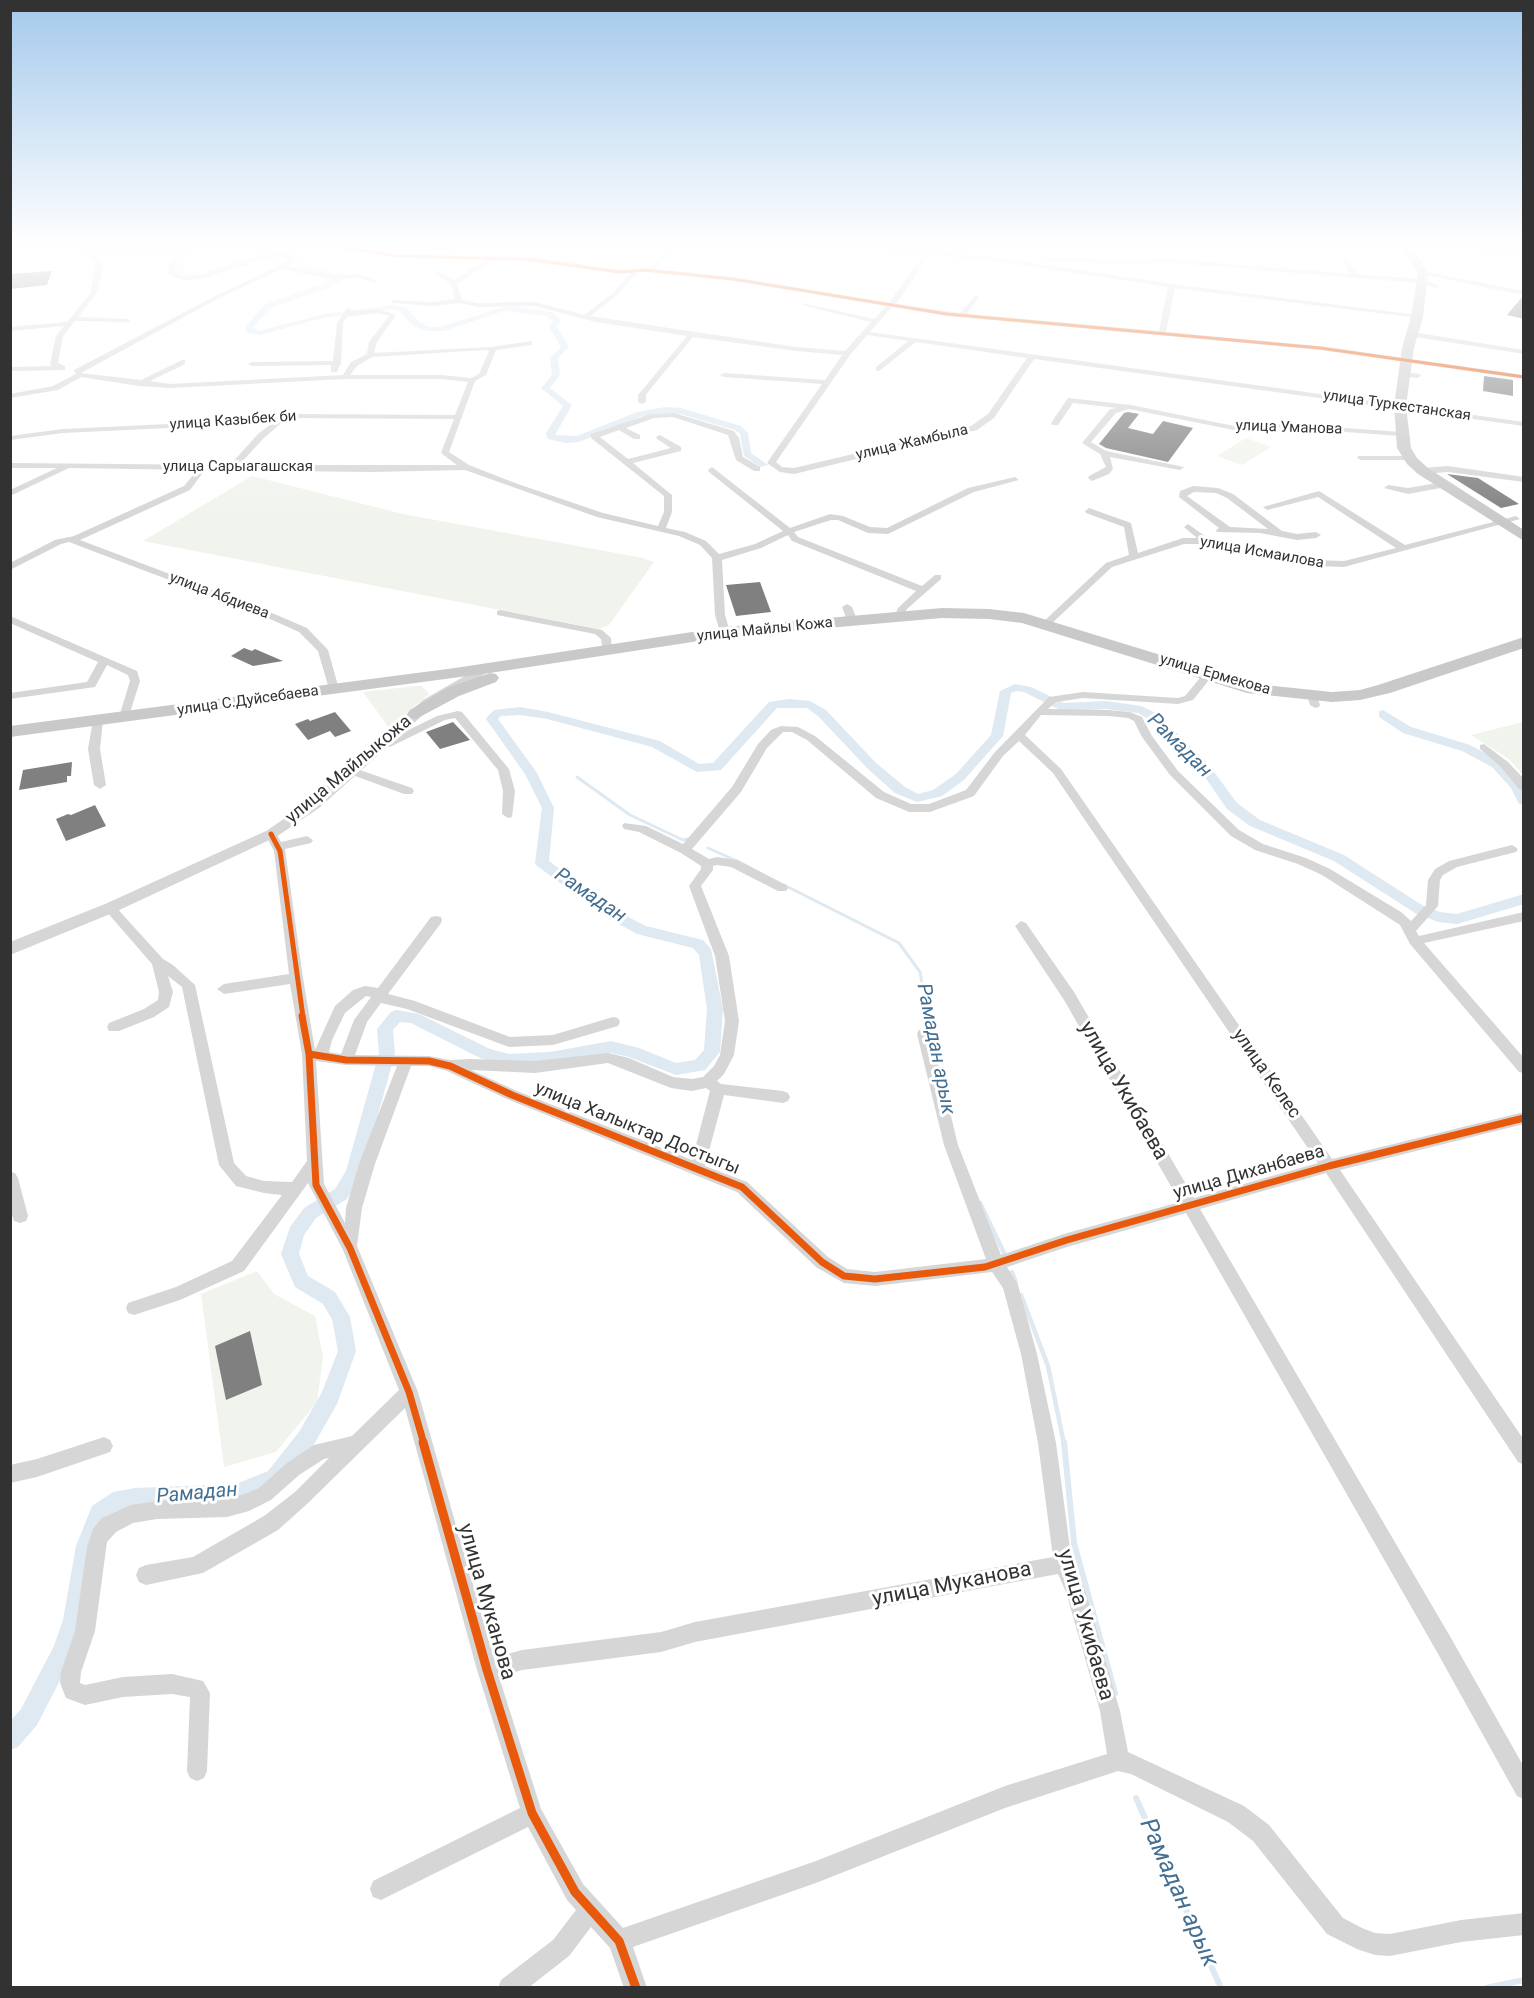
<!DOCTYPE html>
<html>
<head>
<meta charset="utf-8">
<style>
  body { margin:0 }
  #map { position:relative; width:1534px; height:1998px; overflow:hidden; background:#fff; font-family:Roboto,sans-serif }
  canvas { display:block }
  .frame { position:absolute; inset:0; border:12px solid #323232; pointer-events:none }
</style>
</head>
<body>
<div id="map">
<canvas width="1534" height="1998"></canvas>
<div class="frame"></div>
</div>
<script>
const ctx = document.querySelector('canvas').getContext('2d');
ctx.lineJoin = 'round';
function paint(path, color) { ctx.fillStyle = color; ctx.fill(path, 'evenodd'); }
const poly = rows => new Path2D(rows.map(r => 'M' + r).join(''));
function trace(path, color, width, dash) { ctx.strokeStyle = color; ctx.lineWidth = width; ctx.lineCap = dash ? 'butt' : 'round'; ctx.setLineDash(dash || []); ctx.stroke(path); }
function drawText(font, color, halo, rows, align = 'center') {
  ctx.font = font + ' Roboto,sans-serif'; ctx.lineWidth = 6; ctx.setLineDash([]); ctx.textBaseline = 'middle'; ctx.strokeStyle = halo; ctx.fillStyle = color; for (const [text, x, y, turn = 0] of rows) {
    ctx.save(); ctx.translate(x, y); ctx.rotate((+turn || 0) * Math.PI / 180); ctx.textAlign = isNaN(turn) ? turn : align; if (halo) ctx.strokeText(text, 0, 0); ctx.fillText(text, 0, 0); ctx.restore();
  }
}
paint(poly([
  [1246,438,1271,447,1242,465,1217,456],
  [252,476,403,514,643,558,654,562,609,625,599,629,143,541],
  [415,686,422,686,429,694,389,728,363,692],
  [1523,722,1523,775,1509,759,1471,735],
  [257,1271,274,1294,315,1316,323,1357,317,1402,276,1452,224,1467,201,1294]
]), '#f1f4ed');
trace(poly([
  [577,777,630,815,683,840,688,839],
  [708,848,737,861],
  [784,885,899,943,920,972,928,1017]
]), '#dee9f2', 3);
trace(poly([
  [928,1016,932,1039],
  [980,1203,1005,1255],
  [1012,1272,1016,1283],
  [1021,1295,1048,1366,1064,1444]
]), '#dee9f2', 4.5);
trace(poly([
  [1064,1442,1074,1543,1115,1693],
  [1136,1798,1221,1988],
  [1486,1988,1524,1980]
]), '#dee9f2', 6);
paint(poly([
  [79,244,101,247,180,249,190,253,182,266,186,275,201,274,238,259,276,250,298,252,301,254,302,261,306,264,344,276,340,282,326,289,271,308,253,327,259,331,323,314,394,305,406,307,419,322,429,327,440,327,503,307,520,307,552,312,561,320,557,327,569,347,558,358,560,375,550,388,572,405,555,435,577,436,637,412,665,407,681,408,741,426,748,433,751,453,768,465,760,467,744,456,740,434,735,430,680,414,665,413,642,416,579,442,566,443,548,439,546,433,563,406,541,388,552,375,550,358,561,347,549,327,553,321,547,316,504,311,444,331,428,331,413,326,400,311,394,309,323,318,259,335,247,333,245,327,265,304,320,285,336,277,300,268,294,262,294,256,276,254,242,262,205,278,184,279,176,275,174,266,183,254,101,251,79,244],
  [1015,684,1031,687,1064,703,1106,701,1141,706,1156,713,1206,761,1237,803,1260,820,1344,855,1425,907,1440,912,1457,914,1524,894,1524,904,1457,924,1438,922,1415,913,1334,861,1250,826,1227,809,1198,767,1148,719,1138,713,1106,709,1062,711,1024,692,1016,691,1011,693,1003,736,964,780,942,796,917,802,895,793,868,769,818,716,807,708,777,708,721,770,697,772,652,747,547,719,520,715,501,716,498,719,537,773,554,808,549,861,618,912,646,926,703,940,711,949,723,1009,720,1052,705,1070,676,1075,629,1057,611,1053,550,1064,509,1066,480,1058,411,1023,400,1022,393,1030,395,1053,362,1173,347,1199,316,1218,304,1235,299,1254,308,1276,335,1292,350,1317,356,1351,337,1404,313,1446,282,1485,236,1504,135,1508,117,1511,107,1520,96,1546,85,1620,71,1659,37,1725,18,1747,10,1750,10,1721,21,1709,54,1646,63,1620,76,1546,92,1506,113,1492,135,1488,236,1484,268,1471,299,1432,322,1392,338,1351,332,1319,323,1304,295,1287,281,1254,290,1227,304,1208,335,1189,346,1171,379,1053,377,1029,391,1012,396,1010,419,1014,490,1049,509,1054,550,1052,611,1041,639,1048,676,1063,695,1060,704,1050,707,1009,699,955,693,948,637,934,608,918,537,866,535,863,542,808,525,774,486,719,488,716,494,710,520,707,548,712,660,741,699,764,713,763,769,702,789,699,810,701,826,710,876,763,905,787,918,794,933,790,956,774,991,735,1000,691,1015,684],
  [1383,710,1411,727,1470,745,1500,761,1524,788,1524,805,1519,804,1511,788,1492,767,1462,751,1403,733,1379,717,1379,711,1383,710]
]), '#dee9f2');
paint(poly([
  [52,271,47,285,10,289,10,274],
  [1522,297,1524,319,1507,315],
  [1484,376,1513,380,1513,396,1483,391],
  [1128,412,1139,414,1128,428,1153,434,1163,421,1193,428,1168,462,1106,448,1099,444,1124,413],
  [1447,474,1478,478,1519,504,1501,508],
  [760,582,771,612,736,616,726,585],
  [244,648,252,651,255,649,283,661,253,666,231,656],
  [335,712,351,731,335,737,330,731,308,740,295,724,308,719,310,721],
  [453,722,470,740,440,749,426,732],
  [72,762,71,776,67,776,67,782,19,790,23,770],
  [95,805,106,826,66,841,56,819,68,814,71,815],
  [250,1331,262,1385,226,1400,215,1346]
]), '#808080');
paint(poly([
  [42,244,48,244,42,251,39,249,42,244],
  [59,244,67,244,87,250,175,250,194,244,203,244,182,252,174,268,175,274,185,277,201,275,269,253,286,252,296,257,288,266,331,275,359,274,378,281,375,283,359,278,331,279,282,269,221,297,81,373,141,380,182,360,185,360,185,364,150,381,170,384,343,375,351,362,367,354,369,342,389,316,378,313,347,317,343,323,341,363,337,372,331,372,331,365,252,366,248,364,252,362,333,361,337,323,348,307,351,309,350,312,378,309,396,315,377,342,374,353,491,347,532,341,532,345,496,350,486,375,475,381,449,452,469,465,515,483,603,513,658,526,664,512,664,496,591,438,591,434,650,414,674,413,734,431,739,438,743,457,760,467,760,471,754,471,736,460,728,435,673,417,654,418,626,428,640,435,640,439,634,439,619,430,600,437,628,459,671,448,657,439,656,437,660,435,681,447,681,451,633,463,672,495,672,512,666,528,685,532,706,541,719,554,755,544,783,531,709,472,708,470,712,467,790,528,830,514,843,516,870,527,887,528,968,488,1015,477,1019,480,974,492,888,534,868,533,838,520,831,520,794,532,798,537,922,586,935,575,941,575,941,579,907,609,902,619,894,617,898,608,916,591,792,541,788,535,761,548,722,560,725,615,730,632,725,635,720,632,715,615,712,558,700,545,679,536,597,517,465,470,371,472,205,470,190,490,80,540,265,610,307,628,328,650,339,689,334,692,329,689,318,651,299,632,259,614,69,542,61,544,10,570,10,563,55,540,74,536,184,486,197,470,69,468,10,496,10,490,57,468,10,468,10,463,230,465,258,434,276,420,232,425,63,433,10,440,10,436,63,429,232,421,287,414,455,415,468,382,442,379,345,379,170,388,139,386,81,377,58,390,10,398,10,394,53,386,76,374,74,370,217,295,285,263,289,258,270,257,204,278,185,281,169,275,168,268,176,254,92,254,101,261,103,267,96,294,78,317,128,319,130,322,75,321,63,336,58,363,65,366,65,370,10,371,10,367,52,366,50,364,56,336,64,326,10,331,10,327,67,322,90,294,96,263,84,253,59,244],
  [485,350,489,351,479,374,471,378,442,375,350,375,357,366,372,357,485,350],
  [287,418,454,419,441,453,457,465,239,465,264,438,287,418],
  [318,244,331,244,397,254,527,257,620,270,649,268,672,244,678,244,655,269,733,277,889,303,923,255,807,244,830,244,986,256,1172,284,1417,315,1419,318,1175,288,1166,332,1320,346,1524,375,1524,379,1320,350,947,316,892,307,870,332,1524,422,1524,426,1034,359,994,418,977,430,794,474,780,472,767,463,822,384,724,377,720,375,724,373,825,380,842,355,796,351,693,337,652,387,646,395,646,402,642,404,638,402,638,395,687,336,596,322,535,306,478,307,459,303,433,306,391,303,393,300,433,302,455,299,451,284,435,274,435,272,439,272,454,280,486,260,397,258,318,244],
  [929,255,986,260,1168,287,1159,331,967,314,979,297,976,295,960,313,896,304,929,255],
  [494,260,527,261,620,274,630,273,613,293,584,315,535,302,478,303,462,300,457,284,494,260],
  [645,272,733,281,886,306,874,319,802,303,802,305,871,322,845,351,796,347,590,316,617,295,637,273,645,272],
  [867,335,908,341,876,367,876,371,879,371,916,342,1027,358,988,414,971,426,794,468,782,467,776,462,850,355,867,335],
  [1420,244,1437,244,1524,254,1524,258,1420,244],
  [1345,256,1357,274,1423,279,1439,286,1436,288,1419,283,1172,263,1116,264,1045,261,1042,259,1045,257,1116,260,1172,259,1350,274,1342,258,1345,256],
  [1423,271,1524,291,1524,295,1421,274,1423,271],
  [1412,332,1524,350,1524,354,1409,336,1408,334,1412,332],
  [1404,372,1420,374,1421,376,1417,378,1401,376,1400,374,1404,372],
  [1068,398,1131,405,1244,428,1266,424,1290,424,1401,432,1405,434,1401,436,1290,428,1266,428,1244,432,1129,409,1116,413,1091,442,1106,451,1184,467,1180,470,1110,457,1113,469,1109,474,1092,481,1088,478,1089,476,1106,467,1100,454,1082,443,1110,409,1118,408,1073,403,1058,425,1052,425,1051,423,1068,398],
  [1358,456,1410,456,1414,458,1410,460,1361,460,1357,458,1358,456],
  [1448,466,1524,477,1524,482,1448,472,1423,474,1419,471,1423,468,1448,466],
  [1443,482,1446,483,1446,487,1408,494,1384,488,1388,485,1408,488,1443,482],
  [1193,486,1218,488,1233,494,1282,531,1297,534,1316,532,1321,535,1316,538,1297,540,1260,533,1217,532,1216,530,1219,528,1179,497,1180,491,1193,486],
  [1194,492,1216,493,1227,498,1268,529,1230,527,1187,496,1194,492],
  [1319,491,1405,545,1516,516,1520,519,1344,567,1316,566,1206,544,1184,544,1112,567,1049,626,1041,624,1106,563,1129,555,1124,527,1086,513,1085,511,1089,508,1131,523,1138,553,1183,538,1197,538,1184,527,1188,524,1209,539,1316,560,1344,561,1396,548,1318,497,1267,510,1263,507,1319,491],
  [847,604,852,607,857,620,855,622,847,620,842,607,847,604],
  [500,610,602,630,611,638,612,650,607,653,603,652,601,639,595,634,497,615,497,611,500,610],
  [10,616,137,671,140,681,128,719,124,720,119,717,130,681,128,675,107,665,95,687,10,699,10,693,87,682,98,662,10,623,10,616],
  [1208,672,1213,675,1193,700,1178,704,1083,698,1056,702,1048,709,1108,710,1130,712,1142,717,1152,736,1178,771,1239,830,1263,844,1306,858,1330,869,1401,912,1411,921,1426,905,1428,880,1435,869,1449,861,1512,845,1518,849,1516,852,1457,867,1443,875,1440,880,1438,906,1416,931,1419,936,1524,912,1524,921,1424,943,1524,1058,1524,1073,1519,1072,1410,944,1400,925,1322,875,1298,864,1255,850,1231,836,1170,775,1142,737,1134,721,1128,718,1108,716,1041,715,1025,735,1061,769,1332,1159,1524,1112,1524,1124,1340,1170,1524,1440,1524,1465,1518,1462,1326,1173,1200,1209,1451,1638,1524,1767,1524,1799,1517,1796,1437,1652,1186,1213,1067,1247,1007,1267,1018,1285,1037,1354,1056,1443,1072,1563,1085,1590,1120,1711,1128,1752,1244,1806,1269,1825,1343,1918,1362,1928,1375,1933,1390,1934,1461,1920,1524,1913,1524,1935,1461,1942,1390,1956,1375,1955,1357,1949,1327,1934,1253,1841,1228,1822,1131,1774,1118,1771,1005,1808,816,1883,633,1947,647,1988,624,1988,610,1948,591,1927,569,1956,528,1988,498,1988,501,1980,553,1940,576,1910,567,1900,528,1827,381,1900,373,1897,370,1889,373,1881,520,1808,477,1670,405,1408,307,1504,278,1530,203,1573,146,1585,139,1582,136,1575,139,1568,146,1565,193,1557,264,1516,295,1492,329,1458,324,1459,299,1475,271,1500,249,1511,227,1517,157,1519,133,1523,116,1532,107,1542,95,1631,81,1672,80,1683,85,1685,123,1677,172,1674,203,1681,210,1693,207,1771,204,1778,197,1781,190,1778,187,1771,190,1697,172,1694,123,1697,85,1705,66,1698,60,1683,61,1672,75,1631,87,1547,93,1529,102,1518,131,1505,157,1501,227,1499,247,1493,259,1488,287,1463,314,1445,352,1436,399,1390,343,1250,308,1183,244,1271,180,1300,134,1315,128,1313,126,1308,128,1303,176,1287,232,1261,282,1195,264,1193,236,1186,219,1165,182,987,168,976,173,992,169,1007,154,1017,119,1031,109,1031,107,1027,109,1023,144,1009,158,1000,159,992,152,964,106,911,104,908,106,905,114,905,163,959,173,965,195,985,234,1163,246,1176,264,1181,292,1182,307,1161,302,1054,290,984,224,994,217,989,224,984,289,974,274,851,265,834,267,831,275,831,281,842,307,836,313,840,311,843,285,849,303,978,315,1050,335,1006,353,990,365,986,378,988,431,917,436,916,441,917,442,920,441,923,388,994,415,1001,510,1037,553,1035,613,1017,618,1018,620,1022,618,1026,553,1045,509,1047,407,1009,381,1003,367,1022,355,1055,429,1056,450,1060,470,1059,535,1061,608,1053,629,1058,673,1077,692,1079,703,1077,714,1066,720,1055,725,1021,715,956,689,886,701,869,701,866,681,853,639,832,624,829,622,826,624,823,646,826,683,844,732,787,758,744,771,730,781,726,798,727,815,736,884,792,911,804,929,804,966,790,995,752,1049,697,1083,692,1178,698,1185,696,1204,673,1208,672],
  [783,732,792,732,807,740,876,798,909,812,930,812,974,796,1003,756,1019,741,1053,773,1318,1163,1194,1198,1074,992,1026,923,1021,921,1015,926,1064,1000,1180,1202,1067,1233,1001,1255,958,1145,931,1034,929,1030,924,1029,919,1030,917,1034,944,1145,986,1259,875,1272,847,1269,828,1257,747,1182,705,1166,724,1095,783,1103,788,1101,790,1097,788,1093,783,1091,721,1084,717,1081,724,1074,734,1055,739,1021,729,956,701,886,713,870,713,866,717,865,731,867,778,891,786,891,788,888,786,885,738,860,717,857,709,859,692,849,741,792,767,748,783,732],
  [366,996,371,997,354,1020,341,1054,329,1052,332,1040,345,1013,366,996],
  [316,1061,346,1065,397,1066,359,1164,346,1208,345,1223,324,1184,316,1061],
  [608,1063,671,1088,692,1091,706,1088,710,1091,692,1160,517,1091,471,1070,535,1073,608,1063],
  [411,1066,429,1066,447,1071,507,1099,737,1192,816,1267,844,1283,875,1286,992,1272,1003,1288,1021,1354,1038,1443,1053,1557,695,1622,661,1632,522,1650,494,1658,418,1392,357,1246,362,1208,375,1164,411,1066],
  [1058,1574,1066,1592,1100,1711,1107,1754,1005,1786,816,1861,623,1928,583,1884,541,1809,499,1677,522,1670,661,1652,695,1642,1058,1574],
  [1312,693,1317,696,1320,705,1319,707,1315,708,1310,705,1307,696,1312,693],
  [458,711,462,712,509,769,515,791,512,817,508,818,502,814,503,791,498,770,455,718,445,720,390,747,378,748,372,745,374,743,384,742,437,716,458,711],
  [98,717,103,720,100,749,106,785,100,789,94,785,88,749,93,720,98,717],
  [1484,744,1508,762,1524,779,1524,790,1520,790,1500,766,1480,749,1480,745,1484,744],
  [351,767,412,788,414,791,412,794,404,794,347,773,347,769,351,767],
  [10,1172,15,1173,18,1178,28,1216,26,1221,20,1223,14,1221,10,1209,10,1172],
  [104,1437,110,1440,113,1446,110,1452,37,1477,10,1483,10,1465,37,1459,104,1437]
]), '#d6d6d6');
paint(poly([
  [484,665,490,669,488,672,433,706,319,808,276,837,115,912,10,955,10,942,105,904,266,831,309,802,423,700,484,665]
]), '#d6d6d6');
paint(poly([
  [1400,244,1410,244,1428,273,1423,317,1414,348,1406,406,1411,448,1417,458,1428,468,1524,530,1524,541,1418,474,1407,464,1397,448,1394,406,1402,348,1411,317,1418,273,1400,244],
  [942,608,989,609,1024,613,1255,684,1332,692,1360,690,1378,685,1524,637,1524,648,1390,693,1360,700,1332,702,1247,693,1022,623,989,619,942,618,725,637,490,673,496,674,499,678,496,682,459,696,416,719,410,718,407,714,410,710,447,688,490,673,10,737,10,726,455,668,725,627,942,608]
]), '#c9c9c9');
trace(poly([
  [321,244,397,256,527,259,620,272,645,270,733,279,947,314,1320,348,1524,377]
]), '#e8590c', 3);
trace(poly([
  [271,834,280,851,303,1017]
]), '#e8590c', 5);
trace(poly([
  [302,1016,309,1054,316,1185,350,1248,409,1392,424,1444],
  [309,1054,346,1060,429,1061,450,1066,512,1095,742,1187,822,1262,844,1276,875,1279,985,1267,1067,1240,1329,1166,1524,1118]
]), '#e8590c', 7);
trace(poly([
  [423,1442,487,1670,532,1813,575,1892,619,1941,636,1988]
]), '#e8590c', 9);
const sky = ctx.createLinearGradient(0, 0, 0, 523);
sky.addColorStop(0, '#a4c9ec');
sky.addColorStop(0.47, '#fff');
sky.addColorStop(1, '#ffffff00');
ctx.fillStyle = sky;
ctx.fillRect(0, 0, 1534, 523);
drawText('15px', '#323232', '#fff', [
  ["улица Туркестанская",1397,406,8],
  ["улица Казыбек би",233,421,-4],
  ["улица Уманова",1289,428,2],
  ["улица Жамбыла",912,443,-13],
  ["улица Сарыагашская",238,467],
  ["улица Исмаилова",1262,553,10],
  ["улица Абдиева",219,596,21],
  ["улица Майлы Кожа",765,630,-6],
  ["улица Ермекова",1215,675,16],
  ["улица С.Дуйсебаева",248,701,-8]
]);
drawText('18px', '#323232', '#fff', [
  ["улица Майлыкожа",349,770,-40],
  ["улица Келес",1266,1074,55],
  ["улица Халыктар Достыгы",637,1129,22],
  ["улица Диханбаева",1249,1173,-16]
]);
drawText('italic 20px', '#436f92', '#fff', [
  ["Рамадан",1179,746,45],
  ["Рамадан",590,896,34],
  ["Рамадан арык",935,1049,79],
  ["Рамадан",197,1494,-5]
]);
drawText('21px', '#323232', '#fff', [
  ["улица Укибаева",1123,1091,60],
  ["улица Муканова",952,1585,-11],
  ["улица Муканова",486,1602,74],
  ["улица Укибаева",1085,1625,74]
]);
drawText('italic 24px', '#436f92', '#fff', [
  ["Рамадан арык",1178,1893,66]
]);
</script>
</body>
</html>
